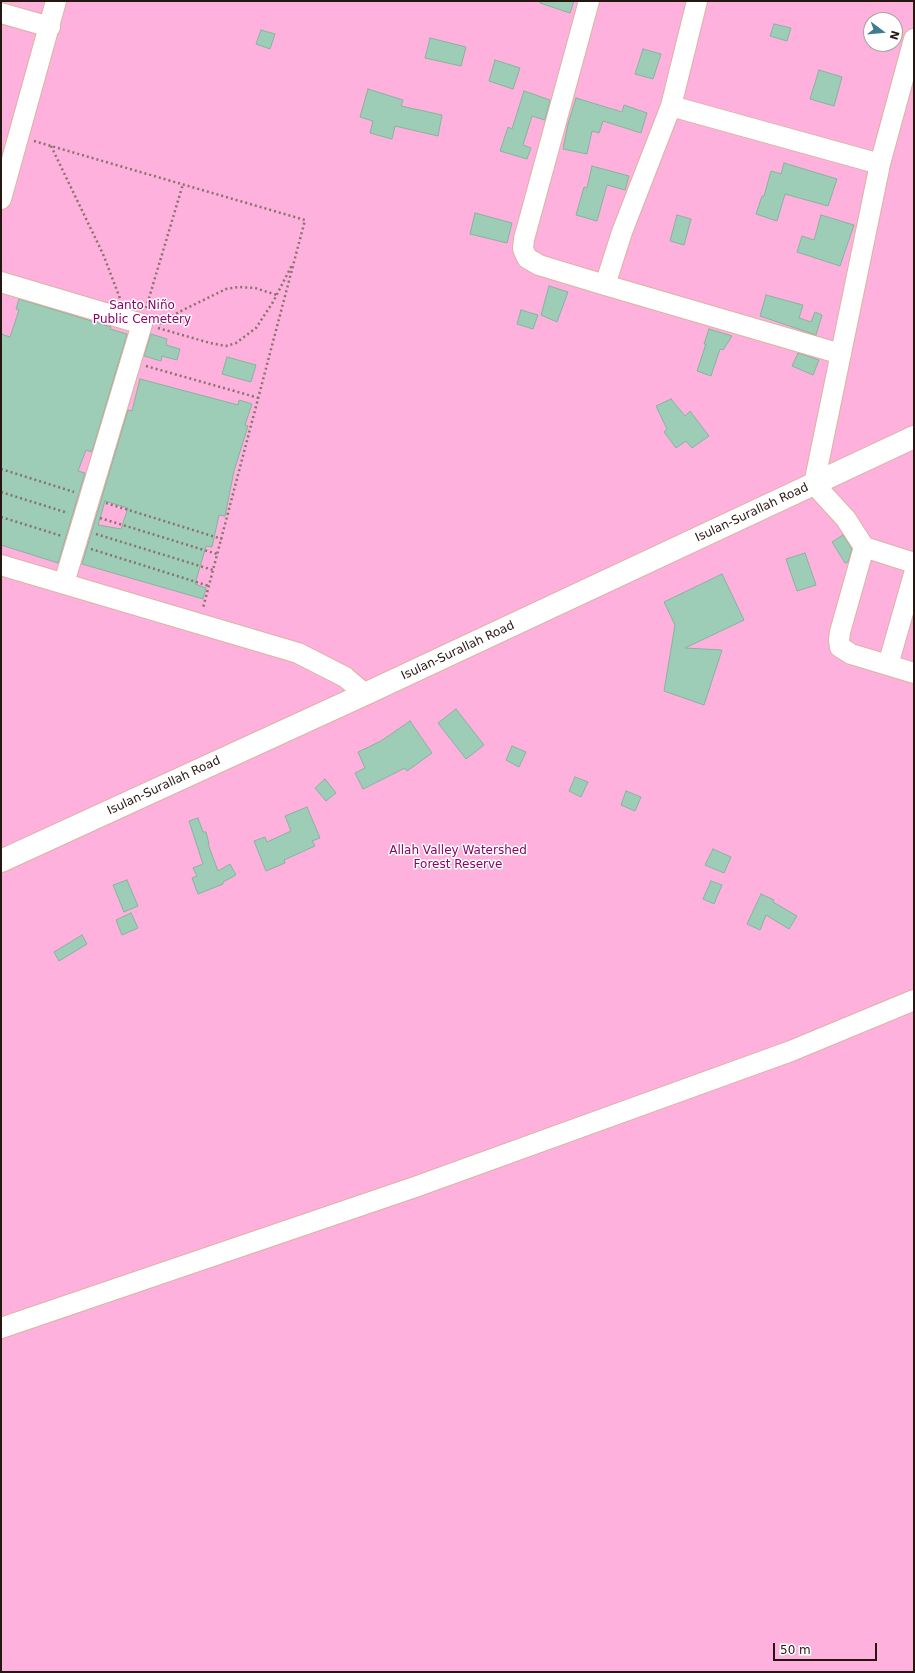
<!DOCTYPE html>
<html>
<head>
<meta charset="utf-8">
<style>
  body { margin:0 }
  #map { position:relative; width:915px; height:1673px; overflow:hidden; background:#fbe0d4; font-family:"DejaVu Sans",sans-serif }
  canvas { display:block }
  .frame { position:absolute; inset:0; border:2px solid #25160f; pointer-events:none }
  .north { position:absolute; left:863px; top:12px; width:40px; height:40px; box-sizing:border-box; background:#fff; border:1px solid #a8a29f; border-radius:50%; rotate:106deg; font-size:11px; font-weight:700; line-height:16px; text-align:center; color:#25160f }
  .north::after { content:''; display:block; margin:auto; width:14px; height:18px; background:#3f7c93; clip-path:polygon(50% 0,100% 100%,50% 72%,0 100%) }
  .scale { position:absolute; left:773px; top:1643px; width:104px; height:18px; box-sizing:border-box; border:2px solid #25160f; border-top:0; padding-left:5px; font-size:12px; line-height:14px; white-space:nowrap; color:#25160f; -webkit-text-stroke:3px #fff; paint-order:stroke }
</style>
</head>
<body>
<div id="map">
<canvas width="915" height="1673"></canvas>
<div class="frame"></div>
<div class="north">N</div>
<div class="scale">50 m</div>
</div>
<script>
const ctx = document.querySelector('canvas').getContext('2d');
ctx.lineJoin = 'round';
function paint(path, color) { ctx.fillStyle = color; ctx.fill(path, 'evenodd'); }
const poly = rows => new Path2D(rows.map(r => 'M' + r).join(''));
function trace(path, color, width, dash) { ctx.strokeStyle = color; ctx.lineWidth = width; ctx.lineCap = dash ? 'butt' : 'round'; ctx.setLineDash(dash || []); ctx.stroke(path); }
function drawText(font, color, halo, rows, align = 'center') {
  ctx.font = font + ' "DejaVu Sans",sans-serif'; ctx.lineWidth = 3; ctx.setLineDash([]); ctx.textBaseline = 'middle'; ctx.strokeStyle = halo; ctx.fillStyle = color; for (const [text, x, y, turn = 0] of rows) {
    ctx.save(); ctx.translate(x, y); ctx.rotate((+turn || 0) * Math.PI / 180); ctx.textAlign = isNaN(turn) ? turn : align; if (halo) ctx.strokeText(text, 0, 0); ctx.fillText(text, 0, 0); ctx.restore();
  }
}
paint(poly([
  [1,1,914,1,914,1672,1,1672],
  [871,20,895,20,895,44,871,44]
]), '#fdb1dc');
const building = poly([
  [540,1,574,1,570,13,540,3,540,1],
  [774,24,791,28,787,41,770,36,774,24],
  [261,30,275,34,270,49,256,44,261,30],
  [430,38,466,47,461,66,425,58,430,38],
  [643,49,661,54,653,79,635,74,643,49],
  [495,60,520,68,513,89,489,81,495,60],
  [819,70,842,77,834,106,810,99,819,70],
  [368,89,403,100,401,106,442,115,438,136,395,126,392,139,370,133,373,121,360,117,368,89],
  [524,91,550,100,545,120,532,116,523,145,531,148,527,159,500,151,508,127,512,129,524,91],
  [576,98,622,112,624,105,647,113,641,133,603,121,599,133,592,131,587,154,563,149,568,124,576,98],
  [784,163,837,179,828,206,785,194,777,221,756,214,762,196,764,196,771,171,781,174,784,163],
  [592,166,629,176,625,190,607,185,597,221,576,215,584,187,587,188,592,166],
  [475,213,512,223,507,243,470,234,475,213],
  [677,215,691,219,684,245,670,241,677,215],
  [821,215,854,225,840,266,797,252,802,236,814,240,821,215],
  [549,286,568,292,557,322,541,315,549,286],
  [766,295,803,305,799,318,811,322,815,312,822,315,816,335,760,316,766,295],
  [19,299,111,327,110,329,127,334,92,452,86,450,78,471,85,473,58,563,1,545,1,334,10,337,19,310,16,309,19,299],
  [521,310,538,315,533,329,517,324,521,310],
  [709,329,732,336,723,350,720,349,711,376,697,371,706,344,704,344,709,329],
  [151,334,167,339,166,345,180,349,177,360,162,356,161,361,144,356,151,334],
  [798,353,819,360,813,375,792,366,798,353],
  [227,357,256,365,251,382,222,374,227,357],
  [140,379,238,405,239,400,252,404,245,425,248,426,234,471,225,516,219,515,212,547,206,546,195,584,206,588,203,599,82,564,128,410,132,411,140,379],
  [105,501,128,508,121,529,98,525,105,501],
  [671,399,685,416,690,411,709,436,692,448,686,441,676,448,664,432,667,429,656,406,671,399],
  [843,535,852,549,848,562,845,563,832,542,843,535],
  [805,553,816,585,797,591,786,559,805,553],
  [722,574,744,620,685,648,722,650,704,705,664,691,675,625,664,602,722,574],
  [456,709,484,745,466,759,438,723,456,709],
  [410,721,432,753,407,771,405,768,363,789,355,773,365,768,358,752,381,741,410,721],
  [512,746,526,752,519,767,506,760,512,746],
  [575,777,588,782,581,797,569,791,575,777],
  [325,779,336,793,326,801,315,788,325,779],
  [626,791,641,797,635,811,621,805,626,791],
  [307,807,320,838,312,841,315,846,284,860,285,863,266,871,254,841,265,837,267,842,291,831,285,816,307,807],
  [198,818,203,832,206,832,209,844,208,844,218,871,230,864,236,875,223,882,223,884,198,894,192,878,197,876,193,868,203,864,189,821,198,818],
  [713,849,731,857,724,873,705,865,713,849],
  [127,880,138,906,124,912,113,885,127,880],
  [711,881,722,885,714,904,703,899,711,881],
  [761,894,774,900,773,902,797,916,789,929,766,915,760,930,747,924,761,894],
  [131,913,138,928,122,935,116,920,131,913],
  [82,935,87,944,59,961,54,952,82,935]
]);
paint(building, '#9ecdb7');
trace(building, '#86b49f', 1);
const minor = poly([
  [589,1,524,239,523,249,527,258,539,265,605,285,841,354],
  [1,13,50,27],
  [914,39,880,164,814,484,846,519,864,547,914,563],
  [671,106,880,164],
  [1,199,56,1],
  [1,282,142,324,64,583],
  [605,285,622,232,671,106,697,1],
  [864,547,840,632,839,640,840,647,851,654,914,673],
  [1,565,298,653,345,677,365,694],
  [888,665,914,574],
  [1,1328,415,1187,791,1051,914,1000]
]);
const highway = poly([
  [1,861,365,694,914,437]
]);
trace(minor, '#deb29f', 22);
trace(highway, '#deb29f', 24);
trace(poly([
  [34,141,305,220,203,608],
  [51,146,103,254,121,301],
  [146,308,183,184],
  [159,324,179,312,226,289,239,287,255,288,277,295],
  [158,328,210,343,226,346,236,343,256,328,273,302,292,265],
  [146,366,259,398],
  [1,469,74,492],
  [1,492,68,513],
  [106,503,222,539],
  [1,517,62,536],
  [100,518,217,554],
  [96,534,213,570],
  [91,549,209,586]
]), '#88736a', 2.5, [2, 3]);
trace(minor, '#fff', 20);
trace(highway, '#fff', 22);
drawText('12px', '#8f0068', '#fff', [
  ["Santo Niño",142,306],
  ["Public Cemetery",142,320],
  ["Allah Valley Watershed",458,851],
  ["Forest Reserve",458,865]
]);
drawText('12px', '#25160f', '#fff', [
  ["Isulan-Surallah Road",752,513,-25],
  ["Isulan-Surallah Road",458,651,-25],
  ["Isulan-Surallah Road",164,786,-25]
]);
</script>
</body>
</html>
